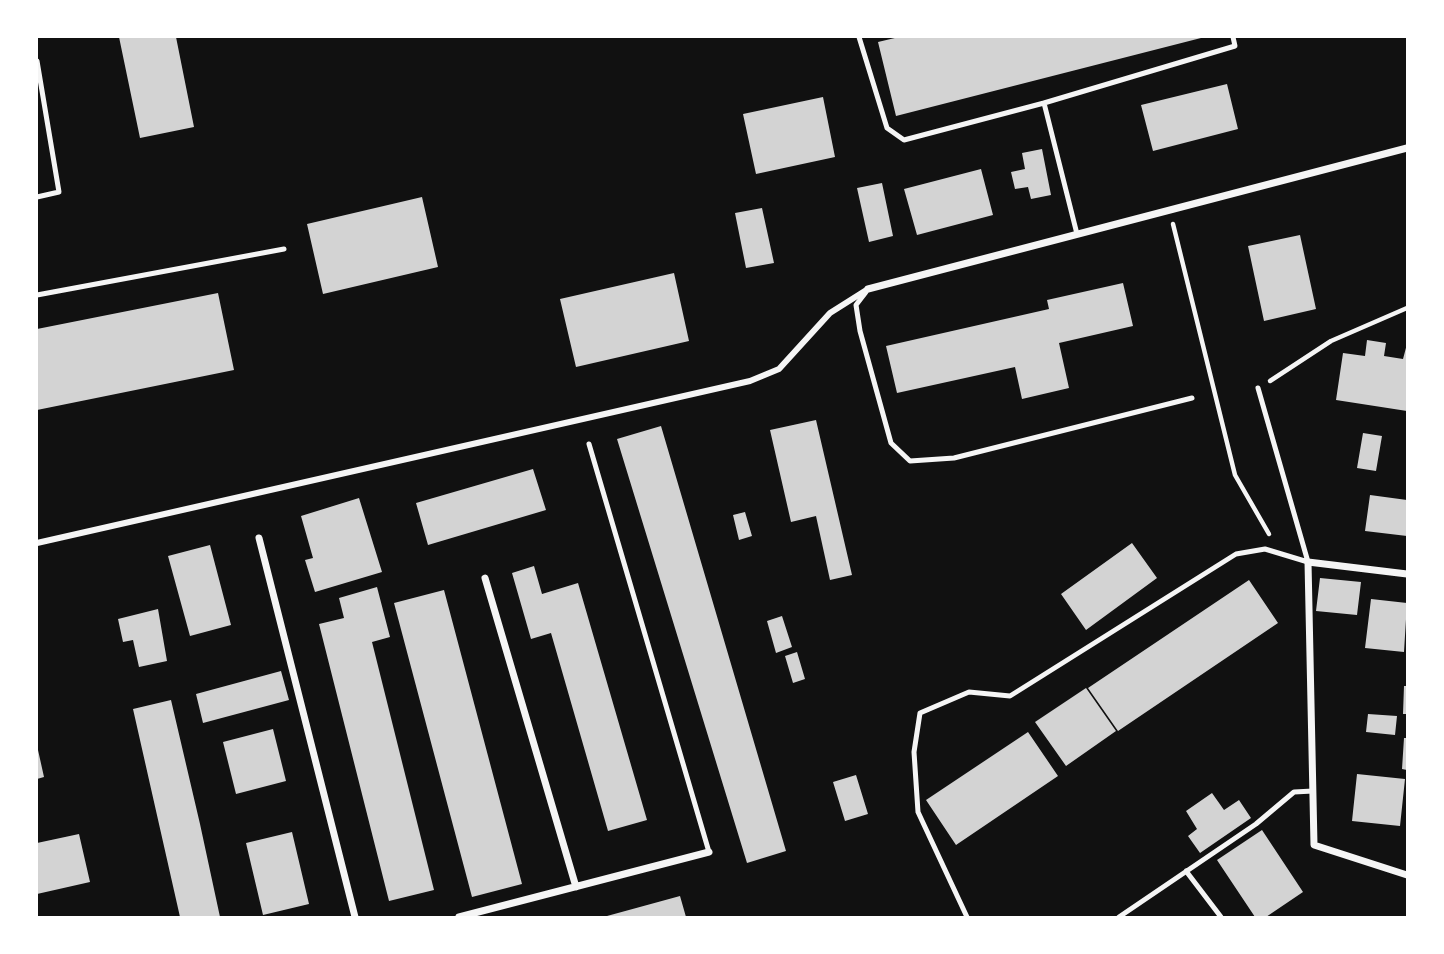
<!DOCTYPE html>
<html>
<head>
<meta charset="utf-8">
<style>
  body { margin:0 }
  #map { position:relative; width:1444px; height:954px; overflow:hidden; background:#111; font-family:"Open Sans",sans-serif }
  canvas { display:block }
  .frame { position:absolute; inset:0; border:38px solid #fff; pointer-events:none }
</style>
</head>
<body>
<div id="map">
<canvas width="1444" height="954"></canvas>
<div class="frame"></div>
</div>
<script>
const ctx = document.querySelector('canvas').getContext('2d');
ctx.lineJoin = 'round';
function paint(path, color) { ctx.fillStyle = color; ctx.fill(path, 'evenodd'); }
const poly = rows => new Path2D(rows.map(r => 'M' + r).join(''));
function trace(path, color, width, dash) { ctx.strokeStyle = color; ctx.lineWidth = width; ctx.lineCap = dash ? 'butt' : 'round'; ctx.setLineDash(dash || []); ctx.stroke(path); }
paint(poly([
  [119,37,176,37,194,127,140,138],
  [899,37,1201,37,1201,38,896,116,878,42],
  [1227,84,1238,129,1153,151,1141,105],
  [823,97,835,157,756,174,743,114],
  [1042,149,1051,195,1031,199,1028,187,1015,189,1011,172,1025,169,1022,153],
  [981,169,993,215,917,235,904,189],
  [882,183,893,236,869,242,857,188],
  [422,197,438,267,323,294,307,224],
  [762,208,774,263,746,268,735,213],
  [1300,235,1316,309,1264,321,1248,246],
  [674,273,689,341,576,367,560,299],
  [1123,283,1133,326,1059,343,1069,388,1022,399,1015,367,897,393,886,346,1049,309,1047,300],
  [218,293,234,370,37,410,37,329],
  [1367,340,1386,343,1384,356,1403,359,1407,344,1407,411,1336,400,1343,353,1365,356],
  [816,420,852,575,830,580,816,516,791,522,770,430],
  [661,426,786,851,747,863,617,439],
  [1363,433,1382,436,1376,471,1357,468],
  [533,469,546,510,428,545,416,503],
  [1370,495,1407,500,1407,536,1365,531],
  [359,498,382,572,315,592,305,560,313,558,301,516],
  [745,512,752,536,739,540,733,515],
  [1132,543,1157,578,1086,630,1061,594],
  [210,545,231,625,190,636,168,556],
  [534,566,542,594,578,583,647,820,608,831,551,633,531,639,512,573],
  [1320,578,1361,582,1357,615,1316,611],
  [1249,580,1278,623,1118,731,1088,688],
  [377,587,390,637,372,642,434,890,389,901,319,624,344,618,339,598],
  [444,590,522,884,472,897,394,603],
  [1371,599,1407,603,1404,652,1365,648],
  [158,609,167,661,139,667,133,640,123,642,118,619],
  [782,616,792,647,776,653,767,621],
  [797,652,805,679,793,683,785,656],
  [281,671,289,700,203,723,196,694],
  [1404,686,1407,686,1407,714,1403,714],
  [1086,688,1116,731,1066,766,1035,722],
  [171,700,200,824,220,917,180,917,133,709],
  [1368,714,1397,716,1395,735,1366,732],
  [273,729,286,781,236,794,223,742],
  [1028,732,1058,776,956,845,926,800],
  [1404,738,1407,738,1407,770,1402,769],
  [38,750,44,777,37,779,37,751],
  [1357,774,1405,779,1400,826,1352,821],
  [856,775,868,814,845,821,833,782],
  [1212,793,1224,810,1239,800,1251,818,1200,853,1188,836,1197,829,1186,811],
  [1262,830,1303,892,1266,917,1255,917,1217,860],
  [292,832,309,904,263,915,246,843],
  [79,834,90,882,37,894,37,843],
  [680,896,686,917,607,917,607,916]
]), '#d3d3d3');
trace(poly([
  [1173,224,1235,475,1269,534],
  [1270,381,1331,341,1407,308]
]), '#f5f5f5', 4.5);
trace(poly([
  [859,37,887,128,904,140,1044,103,1077,234],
  [37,61,59,192,37,197],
  [1044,103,1235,46,1233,37],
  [866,292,856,305,860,331,891,443,910,461,954,458,1192,398],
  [37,295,284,249],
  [1258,388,1308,562],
  [589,444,709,852],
  [1186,871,1221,917],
  [967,917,918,812,914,752,920,713,969,692,1010,696,1236,554,1265,549,1308,562],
  [1119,917,1256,824,1294,792,1313,791]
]), '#f5f5f5', 5);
trace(poly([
  [37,543,750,381,779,369,830,313,868,289]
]), '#f5f5f5', 6);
trace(poly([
  [868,289,1407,148],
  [259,538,355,917],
  [1407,574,1308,562,1314,845,1407,875],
  [485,578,576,887],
  [459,917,709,852]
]), '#f5f5f5', 7);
</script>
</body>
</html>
